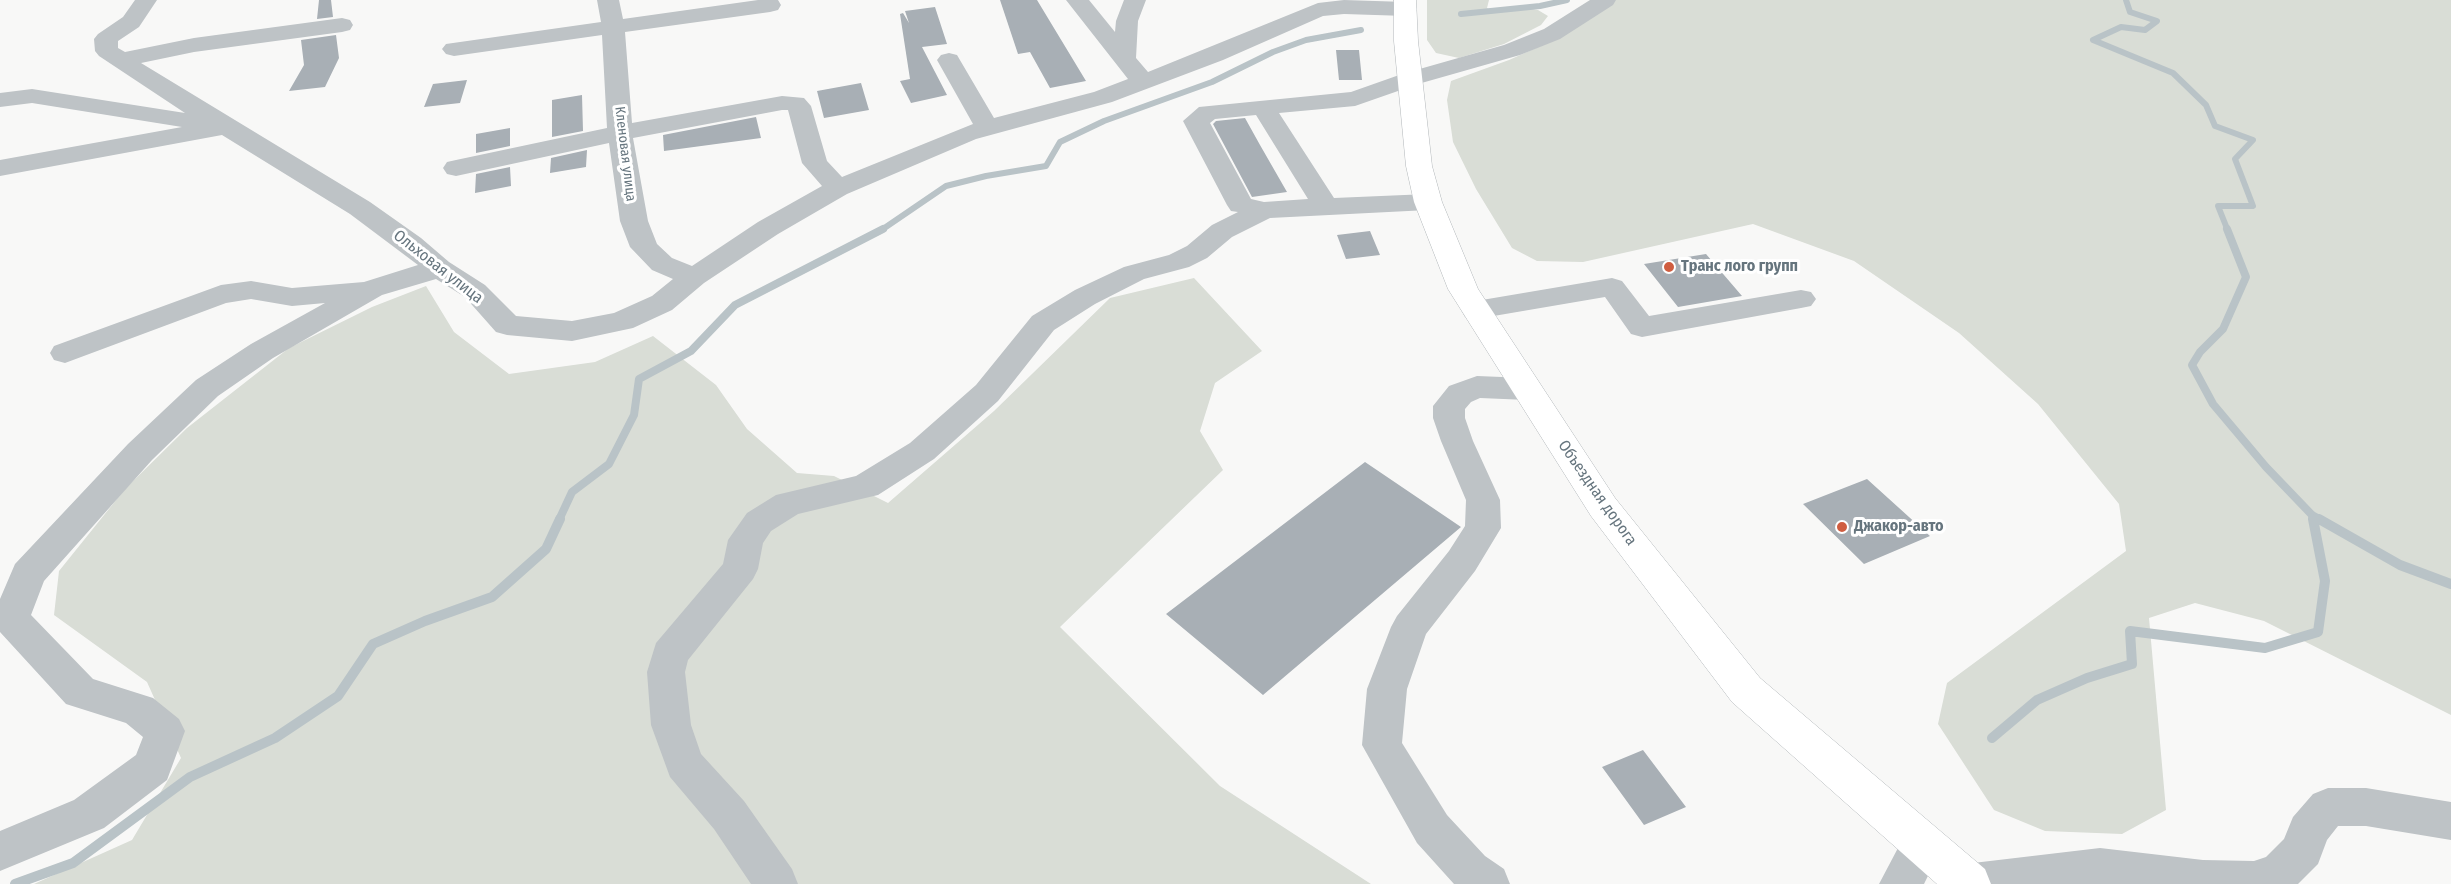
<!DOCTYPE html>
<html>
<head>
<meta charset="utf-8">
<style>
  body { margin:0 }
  canvas { display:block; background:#f8f8f7 }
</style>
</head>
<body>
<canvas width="2451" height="884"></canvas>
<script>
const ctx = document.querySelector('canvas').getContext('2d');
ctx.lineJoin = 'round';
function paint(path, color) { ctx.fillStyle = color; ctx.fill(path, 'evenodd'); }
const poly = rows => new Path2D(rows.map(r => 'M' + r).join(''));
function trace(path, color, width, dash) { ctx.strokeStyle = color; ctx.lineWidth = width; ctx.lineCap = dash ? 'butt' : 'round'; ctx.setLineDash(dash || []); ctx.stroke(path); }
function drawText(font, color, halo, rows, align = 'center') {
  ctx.font = font + ' "Fira Sans Condensed",sans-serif'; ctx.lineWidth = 6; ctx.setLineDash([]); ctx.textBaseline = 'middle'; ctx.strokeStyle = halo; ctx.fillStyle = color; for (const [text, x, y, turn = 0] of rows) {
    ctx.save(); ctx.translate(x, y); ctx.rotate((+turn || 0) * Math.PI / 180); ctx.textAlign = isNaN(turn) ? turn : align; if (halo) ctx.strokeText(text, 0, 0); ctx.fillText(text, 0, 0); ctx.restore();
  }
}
paint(poly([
  [1427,0,1489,0,1487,8,1494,13,1524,8,1538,10,1548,16,1541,25,1504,44,1459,58,1436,53,1427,40],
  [1615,0,2451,0,2451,715,2264,621,2195,603,2149,618,2166,810,2122,834,2045,831,1994,810,1938,724,1947,683,2126,551,2119,504,2038,404,1959,333,1854,261,1753,224,1583,262,1537,261,1512,248,1476,189,1453,142,1447,100,1451,81,1509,60,1563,36],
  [1194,278,1262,351,1215,383,1200,431,1223,470,1060,627,1220,786,1371,884,34,884,132,840,181,758,147,682,54,615,59,571,125,489,187,428,289,348,372,307,426,286,454,332,509,374,595,362,653,336,716,385,747,429,797,473,834,476,888,503,994,411,1110,298]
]), '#d9ddd6');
trace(poly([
  [2126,0,2130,12,2157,21,2145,30,2121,27,2093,40,2173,73,2206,105,2215,126,2253,140,2235,159,2253,206,2218,206,2228,231],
  [1461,14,1540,6,1567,0],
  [880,231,946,186,986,176,1046,166,1060,142,1104,121,1212,82,1273,52,1306,40,1361,30]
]), '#b9c3c7', 6);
trace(poly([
  [2227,229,2246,277,2223,329,2200,352,2192,365,2213,404,2266,467,2312,515,2321,520],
  [2312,515,2313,520],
  [559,520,572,492,609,464,634,415,639,379,691,351,735,305,883,229]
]), '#b9c3c7', 8);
trace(poly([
  [2319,519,2400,565,2451,584],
  [1992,738,2037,700,2087,678,2132,664,2130,631,2265,648,2318,632,2325,581,2313,519],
  [15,884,73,863,190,777,275,738,338,696,373,644,425,621,492,597,546,549,560,519]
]), '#b9c3c7', 10);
paint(poly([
  [319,0,331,0,333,17,317,19],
  [1000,0,1037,0,1086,81,1050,88,1030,52,1018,54],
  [935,7,947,44,922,47,947,95,911,103,900,81,910,79,900,14,903,13,909,23,905,11],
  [336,35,339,58,325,87,289,91,304,65,301,40],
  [1336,50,1359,50,1362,80,1339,80],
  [467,80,460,103,424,107,433,84],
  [861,83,869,110,824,118,817,91],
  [582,95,583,131,552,137,552,100],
  [756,117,761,138,664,151,663,135],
  [1245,118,1260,145,1287,192,1252,197,1213,124,1216,121],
  [510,128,510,146,476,153,476,134],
  [587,150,586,167,550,173,551,158],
  [510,167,511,186,475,193,476,174],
  [1370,231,1380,255,1346,259,1337,235],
  [1706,254,1742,296,1678,307,1644,264],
  [1365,462,1461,527,1263,695,1166,614],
  [1867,479,1930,536,1864,564,1803,504],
  [1643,750,1686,807,1644,825,1602,767]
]), '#a8afb5');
const major = poly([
  [1394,0,1416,0,1418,41,1432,166,1442,202,1478,289,1615,498,1760,678,1985,869,1991,884,1937,884,1732,702,1591,516,1448,289,1414,202,1406,166,1394,41,1394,0]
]);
trace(major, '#b2b7ba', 1);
paint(poly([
  [135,0,157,0,139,27,118,41,118,48,125,52,194,38,342,18,350,20,353,25,350,30,342,32,194,52,141,63,370,202,421,238,449,262,485,285,516,316,572,321,614,313,652,296,673,279,652,270,630,247,620,221,609,143,456,176,447,174,443,168,447,162,456,160,607,128,602,35,454,56,446,54,442,49,446,44,601,22,597,0,619,0,623,19,758,0,778,0,781,5,778,10,770,12,625,32,632,123,782,96,804,98,811,106,827,161,842,177,973,124,937,60,941,55,949,53,957,55,994,118,1094,92,1128,79,1066,0,1089,0,1115,32,1116,21,1124,0,1146,0,1138,21,1136,58,1148,72,1318,3,1344,0,1406,2,1414,4,1417,9,1414,14,1406,16,1344,14,1323,16,1223,60,1112,102,976,139,847,194,778,234,704,283,672,310,633,328,572,341,507,335,496,332,465,297,436,279,382,295,273,358,218,396,152,460,44,581,31,615,93,679,153,698,179,719,185,731,167,780,104,828,0,871,0,831,74,800,136,755,143,737,126,723,66,704,0,632,0,599,15,564,128,444,196,380,251,344,325,303,292,306,251,299,226,303,65,363,54,360,50,353,54,346,221,285,251,281,292,288,364,282,418,265,350,214,222,135,0,176,0,160,182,127,32,103,0,107,0,93,32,89,185,113,99,56,95,51,94,39,98,34,123,17,135,0],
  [782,110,788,110,802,163,822,186,758,222,692,266,672,258,657,244,648,221,633,138,782,110],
  [1590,0,1616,0,1613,5,1560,39,1520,55,1418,84,1355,106,1279,113,1334,198,1428,194,1438,196,1442,202,1438,208,1428,210,1270,218,1232,237,1207,258,1189,267,1144,279,1095,304,1054,330,998,401,934,459,878,495,798,514,771,531,763,543,758,569,753,579,688,660,685,672,691,725,701,754,744,801,792,869,798,884,751,884,714,829,670,777,651,725,647,672,656,643,723,564,728,540,747,513,776,495,856,476,910,443,976,385,1032,316,1075,290,1124,267,1169,255,1187,246,1212,225,1238,212,1231,211,1227,205,1183,121,1199,107,1351,92,1402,74,1504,45,1544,29,1590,0],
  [1256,115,1308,199,1264,202,1251,199,1210,123,1215,119,1256,115],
  [1612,278,1622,281,1649,316,1801,290,1811,292,1816,299,1811,306,1801,308,1642,337,1631,334,1605,297,1476,319,1465,317,1461,310,1465,303,1476,301,1612,278],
  [1477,376,1527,378,1538,381,1543,389,1538,397,1527,400,1480,398,1471,402,1465,409,1465,418,1473,441,1500,500,1501,528,1475,571,1426,634,1407,689,1402,743,1447,815,1485,856,1504,869,1510,884,1454,884,1417,843,1362,745,1367,689,1391,627,1397,616,1449,551,1465,526,1466,500,1441,441,1433,418,1433,406,1449,386,1477,376],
  [2328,788,2366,788,2451,802,2451,840,2366,826,2338,826,2327,840,2318,864,2298,884,1951,884,1957,869,1973,863,2100,848,2203,860,2254,861,2266,857,2284,839,2293,817,2313,794,2328,788],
  [1923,823,1938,829,1944,843,1924,884,1879,884,1908,829,1923,823]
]), '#bec3c6');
paint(major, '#fff');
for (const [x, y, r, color] of [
  [1669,267,6,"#cf5d40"],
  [1842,527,6,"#cf5d40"]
]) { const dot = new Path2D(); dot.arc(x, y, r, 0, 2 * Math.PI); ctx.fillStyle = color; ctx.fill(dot); trace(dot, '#fff', 2); }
drawText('14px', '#66757e', '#fff', [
  ["Кленовая улица",625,154,83]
]);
drawText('16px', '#66757e', '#fff', [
  ["Ольховая улица",438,267,38],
  ["Объездная дорога",1597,493,55]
]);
drawText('bold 16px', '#66757e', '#fff', [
  ["Транс лого групп",1681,267],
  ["Джакор-авто",1854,527]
], 'left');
</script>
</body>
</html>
